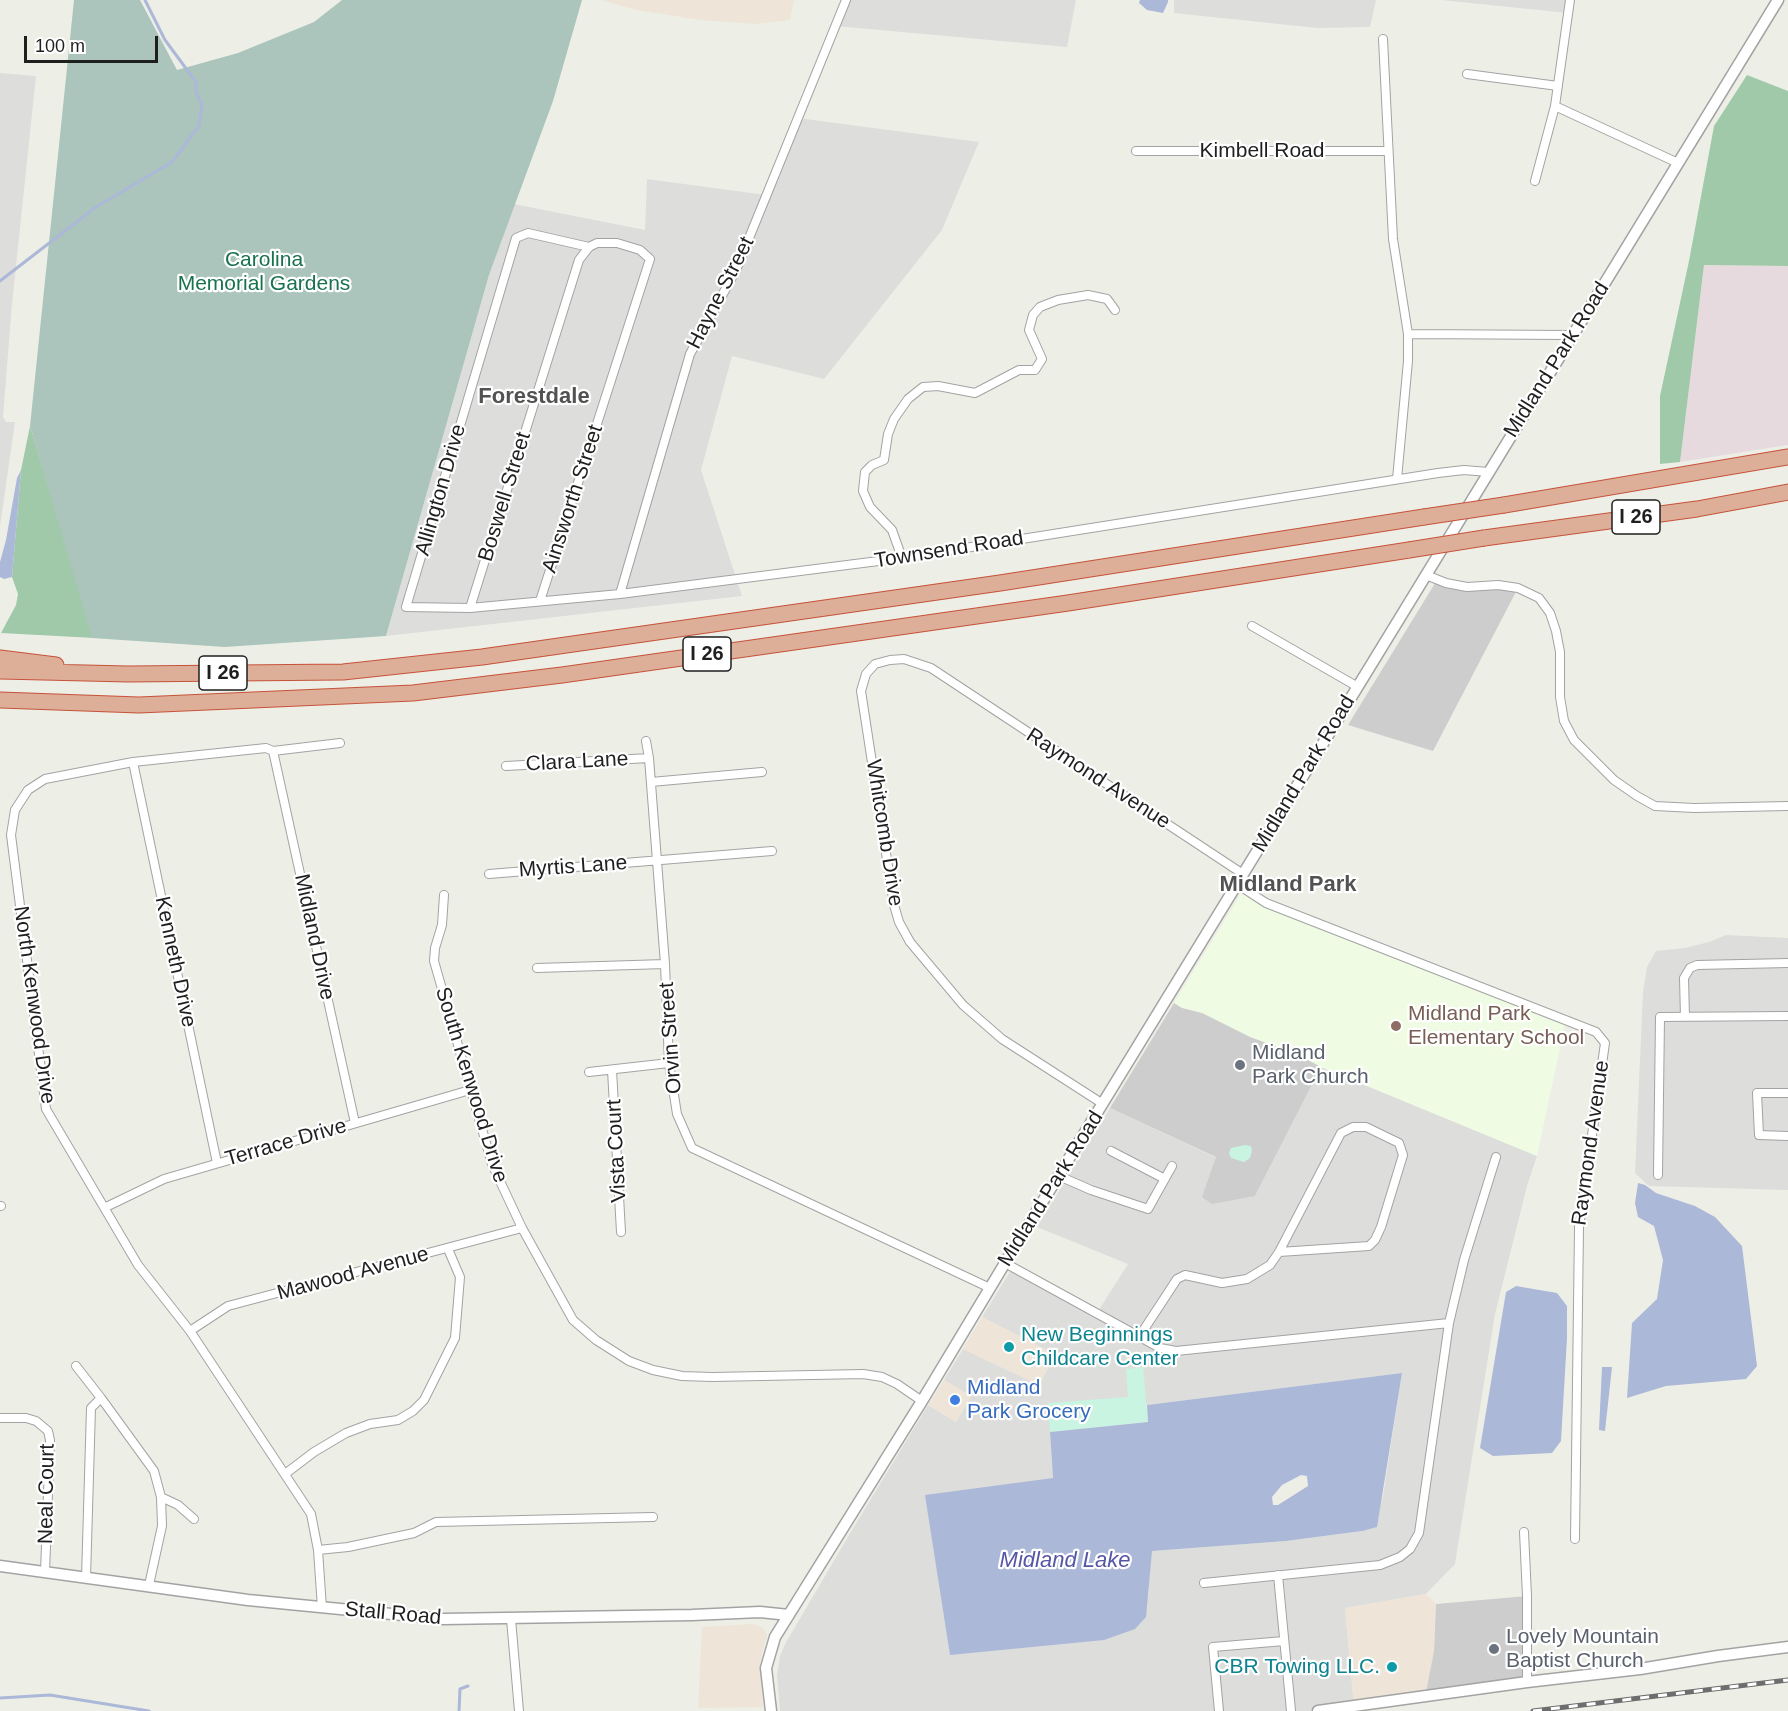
<!DOCTYPE html>
<html>
<head>
<meta charset="utf-8">
<style>
  body { margin:0 }
  #map { position:relative; width:1788px; height:1711px; overflow:hidden; background:#edefe7; font-family:Arial,sans-serif }
  canvas { display:block }
  .scale { position:absolute; left:24px; top:36px; width:134px; height:27px; box-sizing:border-box; border:3px solid #1f1f1f; border-top:0; padding-left:8px; font-size:18px; line-height:21px; white-space:nowrap; color:#1f1f1f; -webkit-text-stroke:4px #fff; paint-order:stroke }
</style>
</head>
<body>
<div id="map">
<canvas width="1788" height="1711"></canvas>
<div class="scale">100 m</div>
</div>
<script>
const ctx = document.querySelector('canvas').getContext('2d');
ctx.lineJoin = 'round';
function paint(path, color) { ctx.fillStyle = color; ctx.fill(path, 'evenodd'); }
const poly = rows => new Path2D(rows.map(r => 'M' + r).join(''));
function trace(path, color, width, dash) { ctx.strokeStyle = color; ctx.lineWidth = width; ctx.lineCap = dash ? 'butt' : 'round'; ctx.setLineDash(dash || []); ctx.stroke(path); }
function drawText(font, color, halo, rows, align = 'center') {
  ctx.font = font + ' Arial,sans-serif'; ctx.lineWidth = 4.5; ctx.setLineDash([]); ctx.textBaseline = 'middle'; ctx.strokeStyle = halo; ctx.fillStyle = color; for (const [text, x, y, turn = 0] of rows) {
    ctx.save(); ctx.translate(x, y); ctx.rotate((+turn || 0) * Math.PI / 180); ctx.textAlign = isNaN(turn) ? turn : align; if (halo) ctx.strokeText(text, 0, 0); ctx.fillText(text, 0, 0); ctx.restore();
  }
}
paint(poly([
  [846,0,1076,0,1067,47,835,26],
  [1174,0,1376,0,1370,27,1317,28,1174,13],
  [1441,0,1570,0,1568,13],
  [0,73,36,76,12,304,3,417,6,422,15,422,0,526],
  [798,118,979,142,942,230,824,379,732,356,701,470,742,596,386,636,489,275,514,204,645,230,647,179,766,195],
  [1726,935,1788,938,1788,1190,1649,1186,1635,1173,1643,992,1647,967,1656,951,1685,948,1709,942],
  [1321,1067,1537,1156,1527,1186,1495,1314,1455,1564,1426,1594,1345,1608,1354,1706,1318,1711,780,1711,777,1676,780,1656,785,1644,849,1535,928,1405,956,1422,971,1396,944,1380,963,1349,1039,1385,1055,1355,982,1317,1013,1267,1097,1313,1128,1264,1037,1227,1110,1108,1217,1158,1203,1197,1255,1196],
  [1402,1373,1383,1496,1379,1510,1362,1531,1286,1541,1151,1551,1148,1599,1053,1478,1050,1432,1147,1405]
]), '#dddddc');
paint(poly([
  [601,0,794,0,790,20,755,24,700,20,637,10],
  [982,1317,1055,1354,1039,1385,963,1349],
  [944,1380,971,1396,956,1422,928,1405],
  [1426,1594,1436,1604,1434,1651,1425,1697,1354,1706,1345,1608],
  [753,1624,763,1628,767,1636,760,1662,763,1707,698,1708,702,1627]
]), '#eee4d8');
paint(poly([
  [1704,265,1788,266,1788,445,1680,462]
]), '#e7dade');
paint(poly([
  [1244,889,1266,903,1566,1019,1537,1156,1321,1067,1297,1054,1250,1037,1202,1013,1182,1008,1174,1003]
]), '#effce3');
paint(poly([
  [1437,580,1446,583,1518,588,1433,751,1348,725],
  [1174,1003,1182,1008,1202,1013,1250,1037,1297,1054,1321,1067,1255,1196,1212,1204,1202,1197,1216,1157,1110,1108],
  [1527,1596,1527,1682,1425,1697,1434,1651,1436,1604]
]), '#cdcdcd');
paint(poly([
  [1747,75,1788,91,1788,266,1704,265,1680,462,1660,464,1660,396,1689,261,1714,126],
  [30,426,94,638,1,633,16,605,18,594,12,577,21,470]
]), '#a0c9a9');
paint(poly([
  [74,0,140,0,177,70,238,53,314,22,342,0,582,0,553,101,489,275,386,636,225,647,92,638,30,426]
]), '#abc5bc');
paint(poly([
  [1245,1145,1251,1146,1252,1151,1250,1158,1244,1162,1231,1158,1229,1153,1231,1148],
  [1143,1367,1148,1422,1050,1432,1048,1403,1128,1397,1126,1369]
]), '#c9f4e2');
paint(poly([
  [1140,0,1168,0,1168,2,1163,13,1147,10,1139,3],
  [21,470,12,577,4,579,0,577,0,562,6,540,17,478],
  [1638,1183,1645,1185,1656,1193,1695,1206,1715,1217,1742,1246,1757,1366,1746,1379,1666,1386,1627,1398,1632,1323,1657,1299,1663,1260,1654,1226,1638,1217,1635,1203],
  [1516,1286,1557,1293,1567,1306,1567,1338,1561,1441,1552,1453,1493,1456,1480,1448,1506,1292],
  [1602,1367,1612,1367,1605,1431,1599,1430],
  [1402,1373,1377,1527,1362,1531,1286,1541,1152,1551,1146,1617,1135,1629,1104,1640,950,1655,925,1495,1053,1478,1050,1432,1148,1422,1147,1405],
  [1301,1475,1307,1476,1308,1486,1278,1505,1273,1505,1272,1497,1282,1485]
]), '#acb8d7');
trace(poly([
  [0,281,96,207,172,162,199,126,202,105,196,92,196,82,165,40,145,0],
  [0,1698,50,1695,149,1711],
  [459,1711,460,1689,468,1686]
]), '#acb8d7', 3);
const minor = poly([
  [1383,39,1393,239,1408,334,1408,361,1397,479],
  [1467,74,1558,86],
  [1555,106,1678,163],
  [1136,151,1388,151],
  [1535,181,1555,106,1570,0],
  [589,247,528,233,516,238,406,607,470,608,620,594,902,558,1438,473,1464,470,1488,472],
  [1408,334,1572,335],
  [902,558,892,530,870,507,863,491,865,472,872,465,884,460,888,434,894,419,908,399,923,387,938,386,975,393,1019,370,1035,370,1042,359,1029,330,1033,315,1040,307,1058,300,1088,295,1107,299,1115,310],
  [1426,575,1446,583,1467,587,1498,585,1518,588,1539,598,1550,613,1556,631,1560,652,1560,697,1564,721,1574,740,1614,780,1637,796,1655,806,1694,808,1788,806],
  [620,594,690,354,736,270,846,0],
  [470,608,579,260,589,247,597,243,617,243,640,250,650,259,540,601],
  [1252,626,1358,687],
  [646,741,649,758,665,964,669,1063,677,1114,692,1148,990,1288],
  [273,751,355,1123],
  [133,762,217,1163],
  [506,766,649,758],
  [651,782,762,772],
  [489,874,772,851],
  [1237,884,1266,903,1596,1032,1605,1043,1579,1227,1575,1539],
  [444,895,442,925,435,948,434,961,492,1164,522,1228,573,1320,596,1340,629,1361,653,1370,682,1376,712,1377,863,1374,882,1377,897,1384,922,1401],
  [537,968,665,964],
  [1685,1017,1684,978,1690,968,1697,965,1788,963],
  [612,1070,621,1232],
  [589,1072,669,1063],
  [1788,1093,1757,1093,1759,1135,1788,1136],
  [1103,1104,1002,1039,963,1005,910,942,899,922,894,905,861,691,866,674,875,664,890,660,904,659,931,668,1243,874],
  [1111,1151,1165,1179],
  [1658,1175,1660,1017,1788,1016],
  [1059,1176,1091,1190,1148,1209,1172,1166],
  [0,1206,1,1206],
  [106,1207,164,1179,470,1090],
  [1005,1263,1160,1348,1176,1351,1449,1323],
  [190,1331,228,1306,522,1228],
  [1139,1337,1177,1279,1185,1275,1222,1283,1247,1279,1270,1265,1279,1252,1341,1133,1353,1127,1366,1127,1399,1143,1403,1155,1381,1227,1375,1240,1369,1246,1279,1252],
  [76,1366,101,1398],
  [0,1418,26,1418,36,1421,48,1431,50,1440,45,1572],
  [285,1474,314,1452,346,1433,370,1424,398,1420,413,1411,424,1400,455,1338,460,1277,448,1249],
  [161,1497,178,1505,194,1519],
  [1524,1532,1527,1596,1527,1682],
  [318,1550,348,1547,414,1533,436,1522,653,1517],
  [1278,1575,1291,1711],
  [86,1578,91,1408,101,1398,154,1471,161,1497,162,1526,149,1585],
  [1204,1583,1380,1565,1400,1557,1410,1549,1419,1533,1449,1323,1464,1260,1496,1157],
  [322,1608,318,1550,311,1514,190,1331,138,1265,46,1109,11,835,15,810,28,790,45,779,133,762,266,748,273,751,340,743],
  [511,1619,519,1711],
  [1219,1711,1213,1647,1284,1641]
]);
const tertiary = poly([
  [0,1566,248,1600,443,1619,692,1615,760,1612,789,1615],
  [771,1711,766,1668,775,1637,922,1401,1005,1263,1778,0],
  [1318,1711,1527,1682,1640,1669,1718,1656,1788,1647]
]);
const motorway = poly([
  [1504,505,1788,457],
  [1484,538,1697,509,1788,492],
  [0,658,56,665],
  [0,671,128,674,343,672,482,657,1000,583,1424,517],
  [0,700,139,705,413,693,562,675,1068,603,1409,550]
]);
trace(minor, '#a3a3a3', 10);
trace(tertiary, '#a3a3a3', 13);
trace(motorway, '#c7523a', 17);
trace(minor, '#fff', 8);
trace(tertiary, '#fff', 10);
trace(motorway, '#ddae98', 15);
const rail = poly([
  [1533,1711,1788,1680]
]);
trace(rail, '#6d6d6d', 5);
trace(rail, '#fff', 3, [9]);
const motorwayBridge = poly([
  [1424,517,1504,505],
  [1409,550,1484,538]
]);
trace(motorwayBridge, '#c7523a', 17, []);
trace(motorwayBridge, '#ddae98', 15);
for (const [x, y, r, color] of [
  [1396,1026,6,"#8d6e63"],
  [1240,1065,6,"#6b7280"],
  [1009,1347,6,"#0f9aa8"],
  [955,1400,6,"#3f7fe0"],
  [1494,1649,6,"#6b7280"],
  [1392,1667,6,"#0f9aa8"]
]) { const dot = new Path2D(); dot.arc(x, y, r, 0, 2 * Math.PI); ctx.fillStyle = color; ctx.fill(dot); trace(dot, '#fff', 2); }
for (const [x, y, w] of [
  [1636,517,48],
  [707,654,48],
  [223,673,48]
]) { const box = new Path2D(); box.roundRect(x - w / 2, y - 17, w, 34, 4.5); ctx.fillStyle = '#fff'; ctx.fill(box); trace(box, '#1f1f1f', 1.5); }
drawText('bold 20px', '#1f1f1f', null, [
  ["I 26",1636,517],
  ["I 26",707,654],
  ["I 26",223,673]
]);
drawText('21px', '#1f1f1f', '#fff', [
  ["Kimbell Road",1262,151],
  ["Hayne Street",721,293,-63],
  ["Midland Park Road",1557,360,-58],
  ["Allington Drive",441,490,-74],
  ["Boswell Street",505,497,-73],
  ["Ainsworth Street",573,499,-72],
  ["Townsend Road",949,550,-9],
  ["Clara Lane",577,762,-3],
  ["Midland Park Road",1304,774,-59],
  ["Raymond Avenue",1098,779,33],
  ["Whitcomb Drive",884,833,81],
  ["Myrtis Lane",573,867,-4],
  ["Midland Drive",314,937,78],
  ["Kenneth Drive",175,962,78],
  ["North Kenwood Drive",34,1005,82],
  ["Orvin Street",671,1038,-94],
  ["South Kenwood Drive",471,1085,73],
  ["Terrace Drive",286,1143,-16],
  ["Raymond Avenue",1591,1143,-82],
  ["Vista Court",617,1151,-93],
  ["Midland Park Road",1051,1189,-58],
  ["Mawood Avenue",353,1274,-15],
  ["Neal Court",47,1494,-89],
  ["Stall Road",393,1614,5]
]);
drawText('21px', '#18724e', '#fff', [
  ["Carolina",264,260],
  ["Memorial Gardens",264,284]
]);
drawText('21px', '#785e54', '#fff', [
  ["Midland Park",1408,1014],
  ["Elementary School",1408,1038]
], 'left');
drawText('21px', '#5b616d', '#fff', [
  ["Midland",1252,1053],
  ["Park Church",1252,1077],
  ["Lovely Mountain",1506,1637],
  ["Baptist Church",1506,1661]
], 'left');
drawText('21px', '#0d838f', '#fff', [
  ["New Beginnings",1021,1335],
  ["Childcare Center",1021,1359],
  ["CBR Towing LLC.",1380,1667,"right"]
], 'left');
drawText('21px', '#366cbe', '#fff', [
  ["Midland",967,1388],
  ["Park Grocery",967,1412]
], 'left');
drawText('bold 22px', '#525252', '#fff', [
  ["Forestdale",534,397],
  ["Midland Park",1288,885]
]);
drawText('italic 22px', '#5756a5', '#fff', [
  ["Midland Lake",1065,1561]
]);
</script>
</body>
</html>
